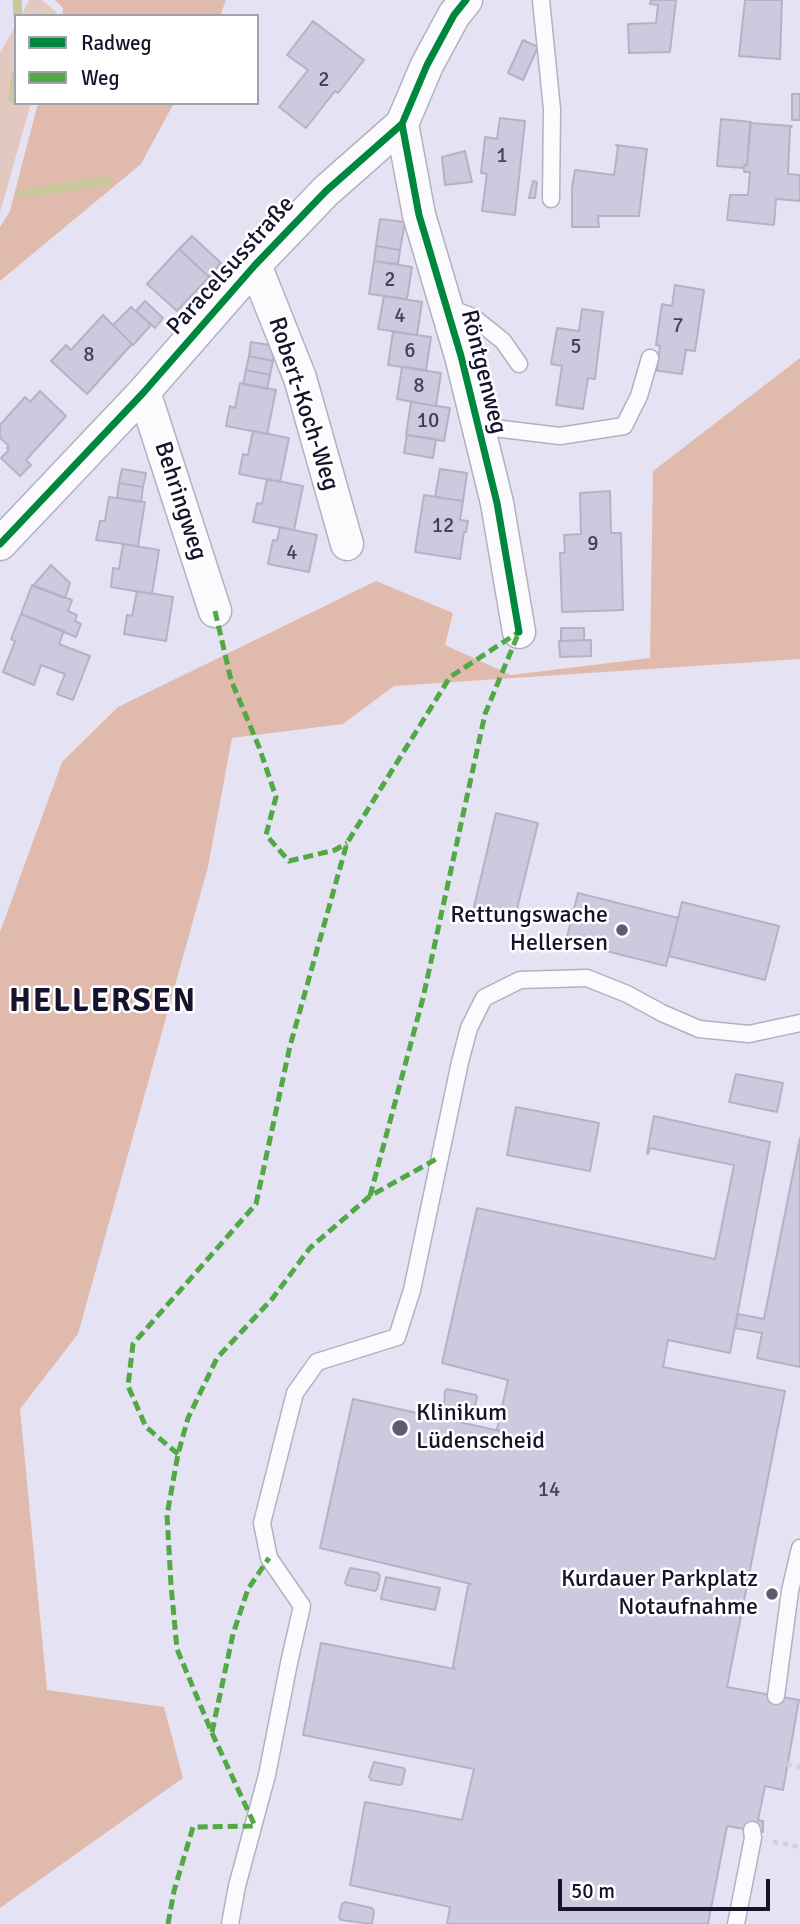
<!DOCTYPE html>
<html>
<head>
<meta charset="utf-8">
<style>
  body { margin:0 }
  #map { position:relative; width:800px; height:1924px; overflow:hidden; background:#e5e3f3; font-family:Signika,sans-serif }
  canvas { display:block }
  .legend { position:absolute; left:14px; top:14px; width:245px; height:91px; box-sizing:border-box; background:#fff; border:2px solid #a2a1ab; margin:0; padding:9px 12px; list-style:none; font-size:21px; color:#17132c }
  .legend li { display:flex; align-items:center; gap:14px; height:35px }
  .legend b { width:35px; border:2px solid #a2a1ab }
  .scale { position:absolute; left:558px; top:1879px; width:212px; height:32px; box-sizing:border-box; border:4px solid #17132c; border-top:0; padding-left:9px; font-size:21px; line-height:24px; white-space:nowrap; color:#17132c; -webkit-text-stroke:5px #fff; paint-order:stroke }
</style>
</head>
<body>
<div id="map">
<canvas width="800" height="1924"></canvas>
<ul class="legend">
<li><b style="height:9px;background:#00873e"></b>Radweg</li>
<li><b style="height:9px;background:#52a844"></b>Weg</li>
</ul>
<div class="scale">50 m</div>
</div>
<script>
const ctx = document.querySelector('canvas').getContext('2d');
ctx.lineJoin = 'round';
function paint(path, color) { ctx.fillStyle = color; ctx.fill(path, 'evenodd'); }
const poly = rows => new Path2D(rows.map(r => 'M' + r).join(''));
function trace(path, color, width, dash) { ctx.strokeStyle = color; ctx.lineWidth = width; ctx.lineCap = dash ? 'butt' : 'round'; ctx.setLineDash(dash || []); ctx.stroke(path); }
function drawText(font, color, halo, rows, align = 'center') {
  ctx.font = font + ' Signika,sans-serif'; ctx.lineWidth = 5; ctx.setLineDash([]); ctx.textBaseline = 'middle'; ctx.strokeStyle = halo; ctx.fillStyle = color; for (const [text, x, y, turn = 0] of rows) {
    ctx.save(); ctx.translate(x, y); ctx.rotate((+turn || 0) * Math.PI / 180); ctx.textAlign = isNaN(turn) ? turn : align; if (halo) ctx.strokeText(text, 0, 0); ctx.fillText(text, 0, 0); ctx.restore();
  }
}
paint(poly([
  [29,0,42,0,56,12,55,16,21,16],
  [16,25,16,103,31,103,0,213,0,53]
]), '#e3c8c0');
paint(poly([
  [55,0,226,0,220,16,62,16,63,8],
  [38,103,174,103,141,164,0,281,0,227,10,211],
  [800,358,800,659,394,686,343,724,232,738,208,867,78,1334,20,1409,47,1690,164,1707,183,1778,0,1908,0,932,62,762,118,707,376,581,453,613,445,645,511,675,650,658,653,471]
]), '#e1baae');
trace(poly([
  [17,0,18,16],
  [13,98,16,75],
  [22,194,108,181]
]), '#c9c89a', 9);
const building = poly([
  [651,0,676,0,670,52,629,53,628,24,656,23,658,5,650,4,651,0],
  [745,0,782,0,780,59,739,56,745,0],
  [313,21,364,60,338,93,335,91,306,128,279,107,308,70,287,55,313,21],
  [523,40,538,47,523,80,508,73,523,40],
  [792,94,800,94,800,120,792,120,792,94],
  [500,118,525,121,515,215,482,211,487,174,481,173,485,137,497,139,500,118],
  [721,119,751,122,747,166,744,165,744,168,717,166,721,119],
  [750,123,792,126,790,128,788,174,800,175,800,201,776,199,774,225,727,220,730,195,748,195,750,172,744,172,744,165,747,166,750,123],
  [616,145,647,149,639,216,598,216,599,227,572,227,572,188,575,170,614,175,618,147,616,145],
  [465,151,472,182,445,185,442,157,465,151],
  [533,181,537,182,535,198,529,198,533,181],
  [380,219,405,222,400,250,376,246,380,219],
  [192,236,221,263,209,277,179,249,192,236],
  [376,246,400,250,398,264,374,261,376,246],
  [179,249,209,277,177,311,147,284,179,249],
  [374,261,412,267,407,299,369,294,374,261],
  [675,285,704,290,695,351,686,350,682,374,652,370,657,369,660,346,656,345,662,304,672,306,675,285],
  [384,296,422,302,417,335,378,329,384,296],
  [145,301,163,318,155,328,136,311,145,301],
  [131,307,151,325,133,345,113,325,131,307],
  [582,309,603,312,595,379,588,378,583,409,556,405,562,366,551,364,557,328,579,331,582,309],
  [103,315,132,344,87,394,51,361,66,345,71,350,103,315],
  [393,332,431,337,426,370,388,365,393,332],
  [251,342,276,346,273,361,249,356,251,342],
  [249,356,273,361,270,375,246,370,249,356],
  [402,367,441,373,436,406,397,399,402,367],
  [246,370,270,375,267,389,243,384,246,370],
  [240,383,276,390,267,434,226,426,230,406,235,408,240,383],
  [40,391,66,416,26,460,31,465,20,476,1,458,9,450,7,448,9,446,0,438,0,425,25,397,30,402,40,391],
  [411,402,450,408,444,441,406,435,411,402],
  [253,431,289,438,280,482,239,474,243,454,248,455,253,431],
  [407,435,436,439,433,458,404,453,407,435],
  [122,469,146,473,143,487,119,483,122,469],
  [440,469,467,473,463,501,435,497,440,469],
  [267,479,303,486,294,530,253,522,257,503,262,504,267,479],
  [119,483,143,487,141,502,117,498,119,483],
  [610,491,611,533,621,533,623,610,562,612,560,553,565,553,564,535,581,534,580,493,610,491],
  [424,495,463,501,460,520,468,521,466,532,464,532,460,559,415,552,424,495],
  [109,497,145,502,138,546,96,540,100,521,105,521,109,497],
  [280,527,317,535,309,572,268,564,273,540,277,541,280,527],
  [123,544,159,550,152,594,111,587,113,568,119,569,123,544],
  [51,565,70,583,65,598,33,586,51,565],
  [32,585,72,600,68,611,77,615,75,621,81,624,76,637,21,614,32,585],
  [137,591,173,597,166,641,124,634,127,615,132,616,137,591],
  [21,614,64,631,59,644,90,656,73,700,57,694,65,674,41,665,34,685,3,672,15,641,11,639,21,614],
  [561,628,584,628,584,640,561,641,561,628],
  [591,640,591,656,560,657,559,641,591,640],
  [496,813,538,823,515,917,474,907,496,813],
  [578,893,678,918,666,966,566,941,578,893],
  [682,902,779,926,765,980,669,956,682,902],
  [736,1074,783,1083,777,1112,729,1102,736,1074],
  [516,1107,599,1123,590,1171,507,1155,516,1107],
  [654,1116,770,1142,730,1353,668,1340,663,1367,785,1391,727,1687,799,1700,783,1790,765,1786,758,1820,763,1821,763,1832,727,1826,708,1924,447,1924,450,1907,350,1885,365,1802,462,1820,474,1769,303,1735,321,1643,455,1669,453,1666,468,1586,471,1584,320,1548,353,1399,500,1431,497,1429,508,1380,442,1363,477,1208,715,1259,734,1165,650,1148,648,1154,647,1153,654,1116],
  [800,1138,800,1367,757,1358,762,1333,735,1328,738,1314,764,1319,800,1138],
  [447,1389,476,1395,477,1397,474,1411,472,1412,444,1406,445,1391,447,1389],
  [350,1568,378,1573,380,1576,377,1589,375,1591,347,1585,345,1583,350,1568],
  [386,1577,440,1588,435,1610,381,1599,386,1577],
  [374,1762,403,1768,405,1770,402,1784,399,1785,371,1780,369,1777,374,1762],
  [345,1902,372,1908,374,1911,372,1924,341,1920,339,1917,342,1904,345,1902]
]);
paint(building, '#cccade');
trace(building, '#b4b2c5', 2);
const service = poly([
  [541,0,552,109,551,199],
  [447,307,473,317,503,341,519,364],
  [477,426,560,436,624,426,639,396,650,358],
  [776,1696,790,1591,800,1548],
  [230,1924,237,1886,267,1775,289,1663,302,1606,269,1558,262,1523,295,1393,317,1362,397,1337,412,1290,460,1062,469,1028,484,998,520,980,587,978,627,994,662,1013,699,1029,749,1034,800,1023],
  [736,1924,753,1838,752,1830]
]);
const minor = poly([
  [402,124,419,215,461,356,497,503,519,632],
  [255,265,300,378,347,544],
  [144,392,215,611],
  [0,544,144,392,255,265,326,191,402,124,427,65,454,15,466,0]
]);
trace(service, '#b2b0c3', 19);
trace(minor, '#b2b0c3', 35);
trace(poly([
  [787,1764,800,1767],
  [773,1842,800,1847]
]), '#d2d1d7', 4.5, [5, 5]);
trace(service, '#fbfbfd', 16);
trace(minor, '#fbfbfd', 32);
trace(poly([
  [215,611,231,680,259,747,276,797,266,835,289,861,335,850,347,843],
  [370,1196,423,998,485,714,519,632],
  [178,1454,146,1427,128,1386,133,1344,256,1204,290,1046,347,843,450,677,519,632],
  [212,1732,233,1634,248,1589,269,1558],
  [168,1924,174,1891,193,1827,255,1826,212,1733,177,1649,171,1585,167,1515,178,1454,188,1418,217,1358,272,1299,310,1248,370,1196,440,1157]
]), '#52a844', 5, [10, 5]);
trace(poly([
  [402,124,419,215,461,356,497,503,519,632],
  [0,544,144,392,255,265,326,191,402,124,427,65,454,15,466,0]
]), '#00873e', 7);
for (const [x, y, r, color] of [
  [622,930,7,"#5f5c72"],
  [400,1428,9,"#5f5c72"],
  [772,1594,7,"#5f5c72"]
]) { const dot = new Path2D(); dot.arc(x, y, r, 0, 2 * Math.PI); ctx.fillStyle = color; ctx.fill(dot); trace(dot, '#fff', 2.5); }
drawText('21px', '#444158', null, [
  ["2",324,80],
  ["1",502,156],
  ["2",390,280],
  ["4",400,316],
  ["7",678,326],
  ["5",576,347],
  ["6",410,351],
  ["8",89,355],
  ["8",419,386],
  ["10",428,421],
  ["12",443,526],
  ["9",593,544],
  ["4",292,553],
  ["14",549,1490]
]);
drawText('24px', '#17132c', '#fff', [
  ["Paracelsusstraße",231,266,-48],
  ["Röntgenweg",483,372,76],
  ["Robert-Koch-Weg",303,404,72],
  ["Behringweg",180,501,72]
]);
drawText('24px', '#17132c', '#fff', [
  ["Rettungswache",608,916],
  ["Hellersen",608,944],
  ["Klinikum",416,1414,"left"],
  ["Lüdenscheid",416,1442,"left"],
  ["Kurdauer Parkplatz",758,1580],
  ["Notaufnahme",758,1608]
], 'right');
ctx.letterSpacing = '2px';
drawText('bold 32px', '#17132c', '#fff', [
  ["HELLERSEN",103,1003]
]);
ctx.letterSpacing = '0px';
</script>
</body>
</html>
